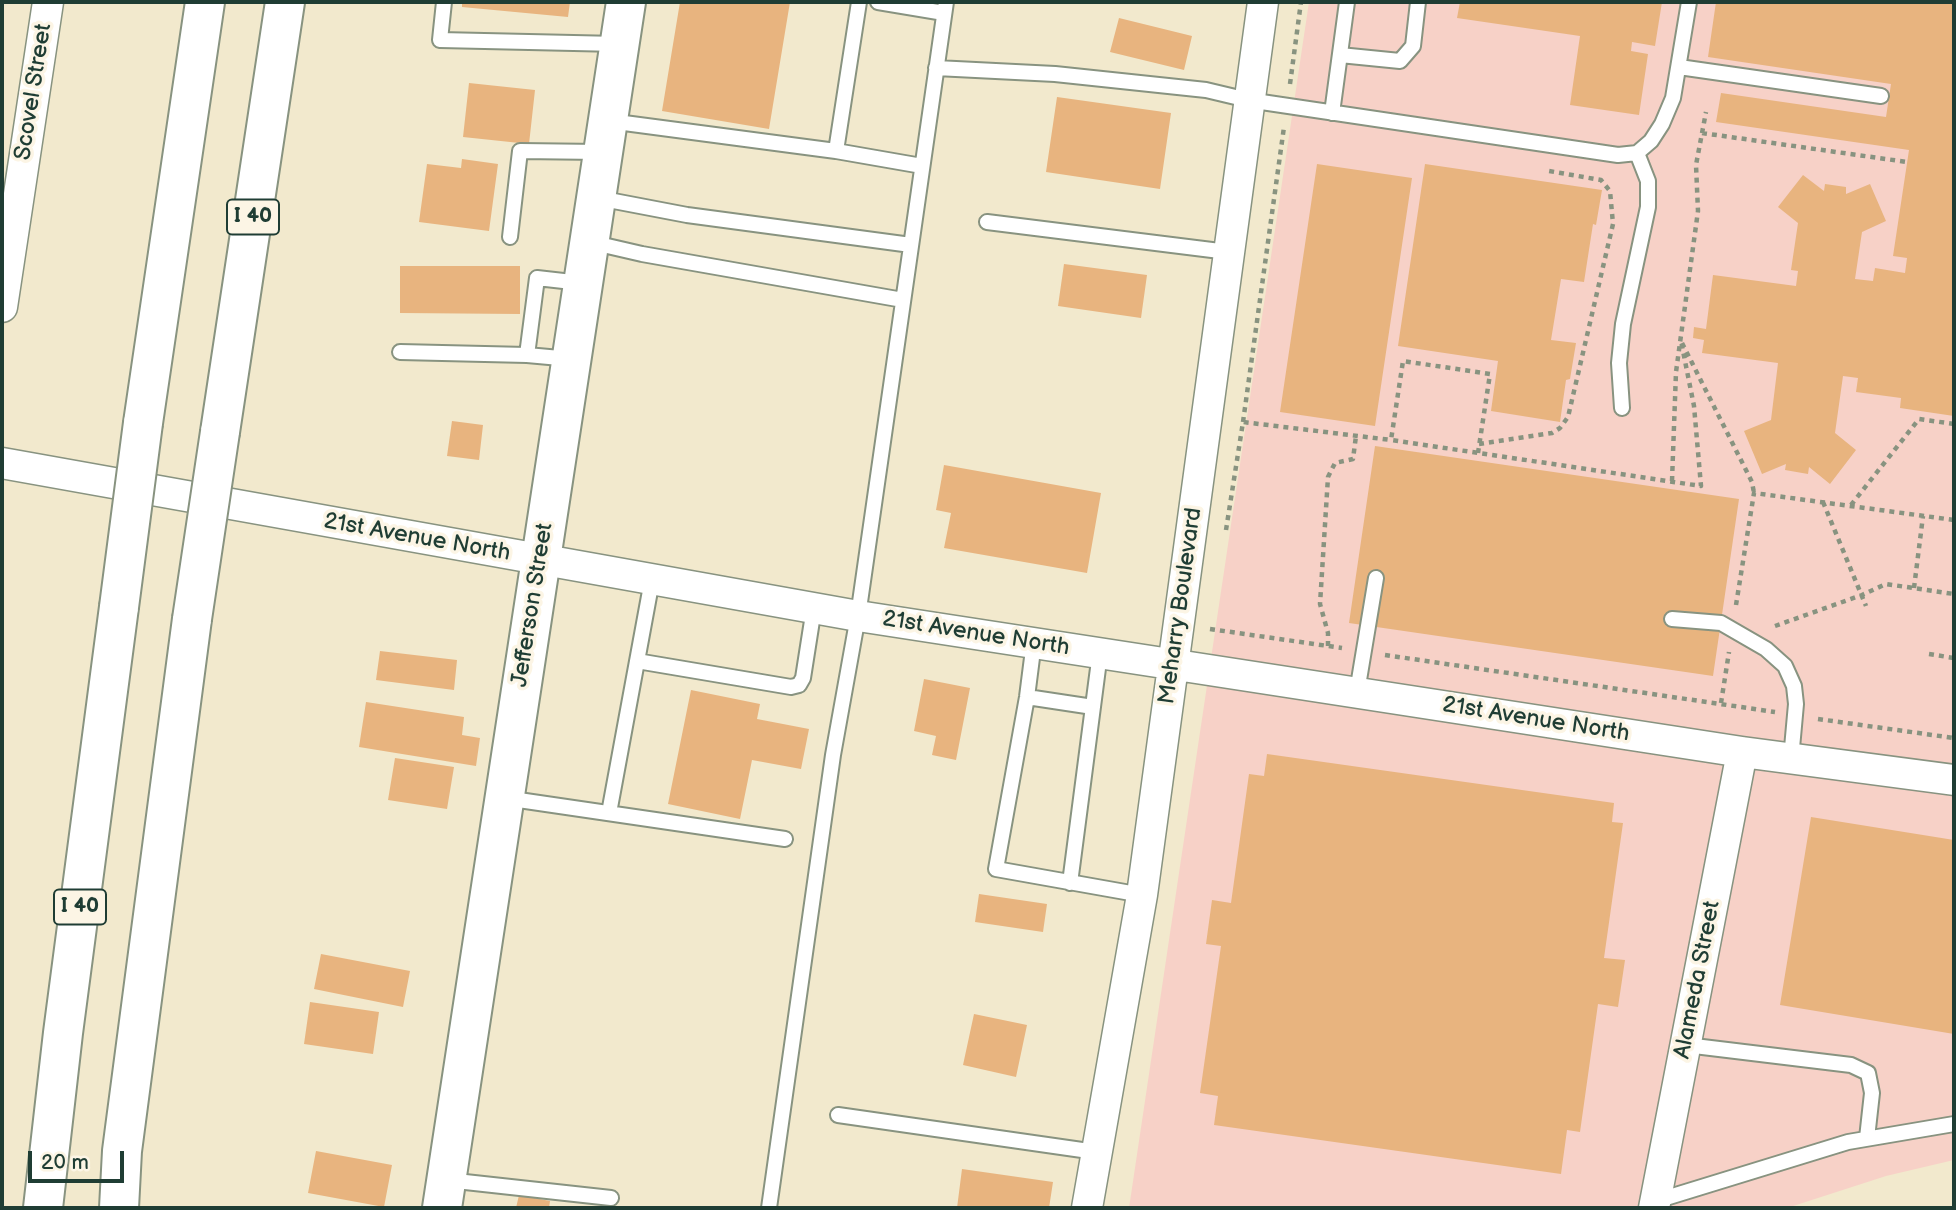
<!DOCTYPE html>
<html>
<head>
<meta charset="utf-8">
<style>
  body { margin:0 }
  #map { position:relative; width:1956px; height:1210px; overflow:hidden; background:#f2e9cd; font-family:"Balsamiq Sans",sans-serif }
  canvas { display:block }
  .frame { position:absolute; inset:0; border:4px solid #1f3d34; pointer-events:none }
  .scale { position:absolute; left:28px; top:1151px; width:96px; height:32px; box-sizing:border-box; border:4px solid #1f3d34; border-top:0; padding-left:9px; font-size:21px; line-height:24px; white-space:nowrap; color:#1f3d34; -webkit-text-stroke:5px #fcf5e5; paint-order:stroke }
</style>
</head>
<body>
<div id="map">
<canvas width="1956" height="1210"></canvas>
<div class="frame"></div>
<div class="scale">20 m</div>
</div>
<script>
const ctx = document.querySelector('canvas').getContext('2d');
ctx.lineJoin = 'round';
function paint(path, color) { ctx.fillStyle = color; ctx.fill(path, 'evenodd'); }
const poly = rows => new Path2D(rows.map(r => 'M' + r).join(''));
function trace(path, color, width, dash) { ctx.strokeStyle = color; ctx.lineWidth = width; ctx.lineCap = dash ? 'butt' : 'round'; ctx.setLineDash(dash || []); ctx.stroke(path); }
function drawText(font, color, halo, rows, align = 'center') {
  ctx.font = font + ' "Balsamiq Sans",sans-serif'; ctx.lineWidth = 7; ctx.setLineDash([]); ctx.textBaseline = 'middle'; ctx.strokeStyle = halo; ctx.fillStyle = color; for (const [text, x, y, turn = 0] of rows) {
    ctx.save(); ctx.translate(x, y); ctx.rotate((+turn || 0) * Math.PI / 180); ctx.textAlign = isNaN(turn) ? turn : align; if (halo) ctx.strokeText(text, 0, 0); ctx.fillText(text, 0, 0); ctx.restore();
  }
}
paint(poly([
  [1309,2,1954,2,1954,1160,1886,1176,1787,1208,1129,1208]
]), '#f7d1c7');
paint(poly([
  [462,2,570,2,568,17,462,7],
  [680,2,790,2,769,129,662,111],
  [1460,2,1662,2,1655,46,1632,42,1631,51,1648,54,1639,115,1570,105,1580,36,1457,18],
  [1716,2,1954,2,1954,416,1900,408,1901,398,1856,392,1858,378,1843,376,1835,433,1856,450,1830,484,1809,467,1808,474,1785,470,1786,464,1762,474,1744,431,1771,420,1778,363,1702,353,1704,340,1693,338,1694,327,1706,329,1713,275,1796,286,1798,271,1791,270,1798,223,1778,207,1803,175,1824,191,1825,184,1846,187,1846,194,1870,184,1886,221,1862,232,1855,279,1873,281,1875,268,1905,273,1907,258,1893,256,1909,150,1716,122,1721,93,1886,117,1891,84,1708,57],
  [1119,18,1192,36,1184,70,1110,52],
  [469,83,535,90,529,144,463,137],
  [1057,97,1171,113,1160,189,1046,172],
  [462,159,498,164,489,231,419,222,427,164,461,168],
  [1317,164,1412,178,1375,426,1280,412],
  [1425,164,1602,190,1596,225,1593,224,1584,282,1561,279,1551,340,1576,343,1570,379,1566,380,1560,422,1491,411,1498,361,1398,346],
  [1064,264,1147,275,1141,318,1058,306],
  [400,266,520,266,520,314,400,313],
  [452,421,483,425,479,460,447,456],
  [1375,446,1739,499,1713,676,1349,623],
  [944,465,1101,493,1087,573,944,548,951,513,936,510],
  [380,651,457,660,454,690,376,680],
  [924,679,970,688,956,760,932,755,936,736,914,731],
  [691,690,760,704,757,719,809,729,801,769,752,760,740,819,668,804],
  [366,702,464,717,462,735,480,738,476,766,359,747],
  [1267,754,1614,803,1612,822,1623,823,1604,958,1625,960,1618,1007,1598,1004,1580,1132,1567,1130,1561,1174,1214,1125,1218,1096,1200,1093,1221,946,1206,944,1212,900,1231,903,1249,774,1264,776],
  [395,758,454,767,447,809,388,800],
  [1811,817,1954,840,1954,1034,1780,1005],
  [979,894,1047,904,1043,932,975,922],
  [321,954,410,971,403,1007,314,989],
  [310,1002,379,1012,373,1054,304,1044],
  [974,1014,1027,1025,1016,1077,963,1065],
  [316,1151,392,1165,384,1207,308,1193],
  [962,1169,1053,1182,1049,1208,957,1208],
  [519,1195,550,1201,549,1208,516,1208]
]), '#e8b47f');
const lane = poly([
  [444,2,440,40,618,44],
  [878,2,944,13],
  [1340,55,1400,61,1413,46,1418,2],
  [1679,67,1881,96],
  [936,68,1055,74,1206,90,1248,100,1618,155,1637,153,1651,141,1662,124,1673,98,1689,2],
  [1332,113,1347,2],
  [609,121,836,151,922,166],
  [836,151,859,2],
  [598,198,687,215,911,245],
  [987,222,1228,252],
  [510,237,520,151,601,152],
  [590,242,642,254,903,300],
  [400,352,527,355,537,278,581,283],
  [527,355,571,359],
  [1622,408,1619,363,1623,324,1648,207,1648,181,1637,153],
  [1672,619,1721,623,1766,649,1785,666,1794,686,1796,704,1791,759],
  [1034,642,1027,697,996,869,1142,895],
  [637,661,791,687,799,685,803,678,814,608],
  [1357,692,1376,578],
  [1027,697,1093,707],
  [505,798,785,839],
  [609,813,652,580],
  [1070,883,1100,653],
  [1686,1045,1851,1065,1868,1073,1872,1093,1867,1138],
  [838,1115,1096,1152],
  [447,1180,611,1198],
  [1656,1201,1848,1142,1954,1124],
  [769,1208,833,755,858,616,946,2]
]);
const street = poly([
  [2,307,48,2],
  [2,463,858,616,1742,752,1954,780],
  [1087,1208,1142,895,1263,2],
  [1654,1208,1742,752]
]);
const secondary = poly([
  [442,1208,626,2]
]);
const highway = poly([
  [143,423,205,2],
  [220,432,285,2],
  [43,1208,63,1033,119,607],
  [119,1208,122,1151,192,619]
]);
trace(lane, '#889380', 18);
trace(street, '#889380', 33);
trace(secondary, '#889380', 42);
trace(highway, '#889380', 42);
trace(poly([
  [1290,84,1301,2],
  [1702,133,1907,162],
  [1243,422,1284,127],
  [1479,444,1552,433,1560,428,1568,417,1613,224,1610,191,1601,180,1549,171],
  [1478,453,1490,374,1403,361,1391,440,1701,486,1694,406,1681,341,1752,482,1754,493],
  [1672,481,1676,372,1698,211,1696,165,1706,112],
  [1823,502,1866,606],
  [1851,505,1919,419,1954,424],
  [1226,530,1243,422,1391,440],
  [1914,588,1923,516],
  [1736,605,1754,493,1954,520],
  [1775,626,1862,595,1886,584,1954,594],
  [1210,629,1342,648],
  [1328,646,1328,633,1320,604,1328,477,1335,463,1353,459,1356,436],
  [1929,654,1954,658],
  [1385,655,1775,712],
  [1721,703,1729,652],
  [1818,719,1954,738]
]), '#889380', 4.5, [5, 5]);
trace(lane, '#fff', 14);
trace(street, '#fff', 30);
trace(secondary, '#fff', 38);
trace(highway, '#fff', 38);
const highwayBridge = poly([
  [119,607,143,423],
  [192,619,220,432]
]);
trace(highwayBridge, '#889380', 42, []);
trace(highwayBridge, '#fff', 38);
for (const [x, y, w] of [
  [253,217,52],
  [80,907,52]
]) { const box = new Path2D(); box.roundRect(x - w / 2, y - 17.5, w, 35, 5); ctx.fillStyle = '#fcf5e5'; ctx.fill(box); trace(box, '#1f3d34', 2); }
drawText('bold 21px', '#1f3d34', null, [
  ["I 40",253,217],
  ["I 40",80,907]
]);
drawText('23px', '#1f3d34', '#fcf5e5', [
  ["Scovel Street",34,92,-81],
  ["21st Avenue North",417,538,10],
  ["Jefferson Street",533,605,-81],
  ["Meharry Boulevard",1181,606,-82],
  ["21st Avenue North",976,634,9],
  ["21st Avenue North",1536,720,9],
  ["Alameda Street",1698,980,-79]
]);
</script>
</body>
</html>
